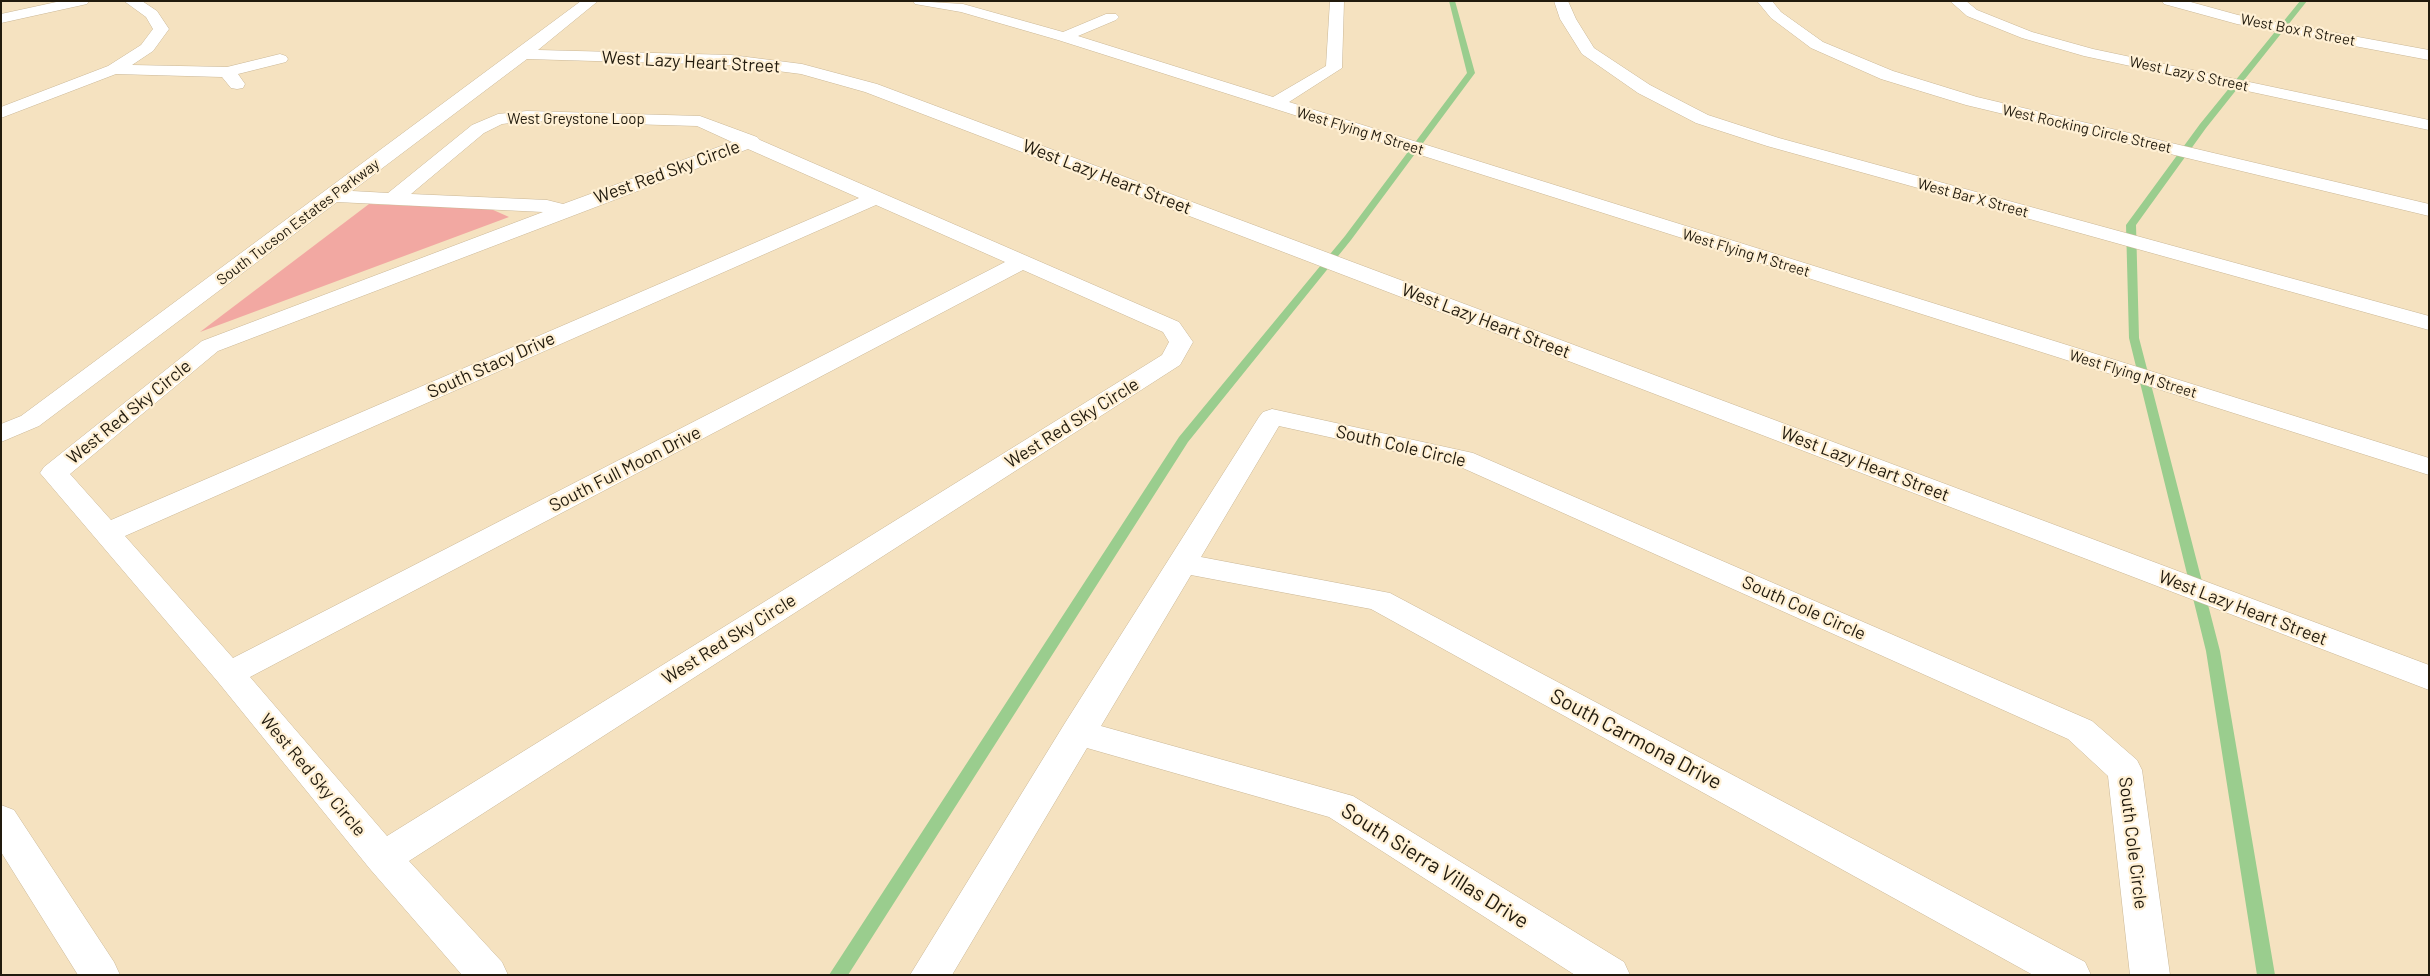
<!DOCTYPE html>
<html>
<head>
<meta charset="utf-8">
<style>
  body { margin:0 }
  #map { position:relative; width:2430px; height:976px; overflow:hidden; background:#f5e2c0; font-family:Barlow,sans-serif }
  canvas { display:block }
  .frame { position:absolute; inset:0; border:2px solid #211a0d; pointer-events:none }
</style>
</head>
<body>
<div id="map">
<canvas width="2430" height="976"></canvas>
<div class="frame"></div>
</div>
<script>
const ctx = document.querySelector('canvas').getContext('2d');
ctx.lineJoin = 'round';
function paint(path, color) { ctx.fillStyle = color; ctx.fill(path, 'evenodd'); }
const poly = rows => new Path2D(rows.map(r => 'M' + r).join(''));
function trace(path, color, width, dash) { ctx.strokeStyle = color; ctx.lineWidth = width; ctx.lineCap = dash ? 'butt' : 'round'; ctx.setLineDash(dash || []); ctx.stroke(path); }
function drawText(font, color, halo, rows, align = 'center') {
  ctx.font = font + ' Barlow,sans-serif'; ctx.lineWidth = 4.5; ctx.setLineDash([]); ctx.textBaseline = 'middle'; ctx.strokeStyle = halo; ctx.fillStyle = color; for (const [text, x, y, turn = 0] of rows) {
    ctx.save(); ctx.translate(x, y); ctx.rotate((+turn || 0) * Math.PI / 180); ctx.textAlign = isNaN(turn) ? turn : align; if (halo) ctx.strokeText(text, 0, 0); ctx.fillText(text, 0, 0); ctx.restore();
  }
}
paint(poly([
  [369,204,491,209,509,217,200,332]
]), '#f2a8a2');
paint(poly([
  [1449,1,1455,1,1475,73,1351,240,1188,442,848,975,829,975,1179,437,1345,236,1467,73,1449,1],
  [2300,1,2307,1,2206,128,2136,225,2139,338,2220,651,2275,975,2257,975,2206,651,2129,338,2126,225,2200,124,2300,1]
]), '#9acd8e');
const minor = poly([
  [61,1,89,1,87,4,1,23,1,14,61,1],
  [124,1,142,1,157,11,169,29,153,51,132,65,227,67,280,54,286,56,288,59,286,62,238,74,245,84,243,88,237,89,231,88,222,77,116,74,1,118,1,107,108,66,141,45,153,29,146,17,124,1],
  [581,1,598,1,538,50,731,55,802,64,877,84,2429,665,2429,690,865,92,801,74,731,65,527,59,352,191,388,193,472,125,498,114,527,111,700,116,757,137,760,140,1179,322,1193,342,1180,365,409,861,502,962,508,975,462,975,370,869,218,682,40,473,44,467,202,341,543,212,337,202,39,426,1,442,1,424,21,416,581,1],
  [527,121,697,126,732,142,563,204,547,200,411,194,484,133,502,124,527,121],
  [748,149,859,198,111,520,70,474,218,351,748,149],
  [876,205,1005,262,233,658,125,536,876,205],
  [1023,270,1163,332,1169,342,1162,355,387,836,250,677,1023,270],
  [913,1,963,4,1063,32,1106,14,1116,14,1119,17,1116,20,1078,36,1273,97,1326,66,1330,1,1344,1,1342,68,1289,102,2429,458,2429,475,1058,40,961,12,915,4,913,1],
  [1554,1,1568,1,1576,19,1594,48,1650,85,1708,115,1779,138,2429,316,2429,330,1767,146,1696,123,1638,93,1582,54,1560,19,1554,1],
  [1757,1,1772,1,1781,12,1823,42,1893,71,1977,97,2429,204,2429,216,1966,105,1881,79,1811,48,1771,18,1757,1],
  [1950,1,1966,1,1977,10,2032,32,2093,49,2429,120,2429,130,2084,56,2022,38,1967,16,1950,1],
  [2162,1,2187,1,2238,15,2429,50,2429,60,2237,24,2164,4,2162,1],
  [1272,409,1473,453,2092,721,2137,760,2142,770,2170,975,2130,975,2108,776,2068,739,1456,465,1279,426,1201,557,1390,593,2085,962,2091,975,2033,975,1371,609,1191,575,1101,726,1353,796,1624,962,1630,975,1575,975,1329,817,1087,748,952,975,910,975,1065,723,1259,417,1263,412,1272,409]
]);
const secondary = poly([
  [1,805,14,810,114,962,120,975,78,975,1,852,1,805]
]);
trace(minor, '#cab796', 1);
trace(secondary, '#cab796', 1);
paint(minor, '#fff');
paint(secondary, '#fff');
drawText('15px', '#211a0d', '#fff0d4', [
  ["West Box R Street",2298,30,11],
  ["West Lazy S Street",2189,74,12],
  ["West Greystone Loop",576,119],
  ["West Rocking Circle Street",2087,129,13],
  ["West Flying M Street",1360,131,17],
  ["West Bar X Street",1973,198,15],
  ["South Tucson Estates Parkway",298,222,-37],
  ["West Flying M Street",1746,253,17],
  ["West Flying M Street",2133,374,17]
]);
drawText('18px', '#211a0d', '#fff0d4', [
  ["West Lazy Heart Street",691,62,3],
  ["West Red Sky Circle",667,172,-20],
  ["West Lazy Heart Street",1107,177,21],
  ["West Lazy Heart Street",1486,321,21],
  ["South Stacy Drive",491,365,-24],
  ["West Red Sky Circle",129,412,-39],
  ["West Red Sky Circle",1072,423,-32],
  ["South Cole Circle",1401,446,13],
  ["West Lazy Heart Street",1865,464,21],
  ["South Full Moon Drive",625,469,-27],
  ["South Cole Circle",1804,608,24],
  ["West Lazy Heart Street",2243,608,21],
  ["West Red Sky Circle",729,639,-32],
  ["West Red Sky Circle",313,775,50],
  ["South Cole Circle",2133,843,83]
]);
drawText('21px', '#211a0d', '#fff0d4', [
  ["South Carmona Drive",1636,739,28],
  ["South Sierra Villas Drive",1435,866,32]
]);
</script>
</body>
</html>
